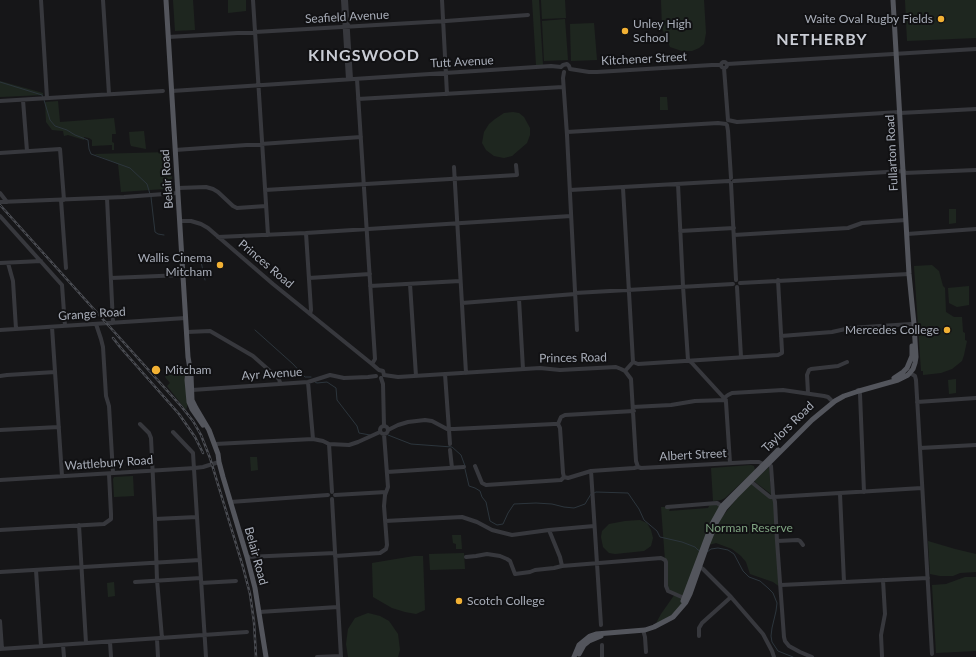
<!DOCTYPE html>
<html>
<head>
<meta charset="utf-8">
<style>
  body { margin:0 }
  canvas { display:block; background:#161618 }
</style>
</head>
<body>
<canvas width="976" height="657"></canvas>
<script>
const ctx = document.querySelector('canvas').getContext('2d');
ctx.lineJoin = 'round';
function paint(path, color) { ctx.fillStyle = color; ctx.fill(path, 'evenodd'); }
const poly = rows => new Path2D(rows.map(r => 'M' + r).join(''));
function trace(path, color, width, dash) { ctx.strokeStyle = color; ctx.lineWidth = width; ctx.lineCap = dash ? 'butt' : 'round'; ctx.setLineDash(dash || []); ctx.stroke(path); }
function drawText(font, color, halo, rows, align = 'center') {
  ctx.font = font + ' Lato,sans-serif'; ctx.lineWidth = 4; ctx.setLineDash([]); ctx.textBaseline = 'middle'; ctx.strokeStyle = halo; ctx.fillStyle = color; for (const [text, x, y, turn = 0] of rows) {
    ctx.save(); ctx.translate(x, y); ctx.rotate((+turn || 0) * Math.PI / 180); ctx.textAlign = isNaN(turn) ? turn : align; if (halo) ctx.strokeText(text, 0, 0); ctx.fillText(text, 0, 0); ctx.restore();
  }
}
paint(poly([
  [173,0,193,0,195,30,175,31],
  [228,0,246,0,246,11,228,13],
  [532,0,539,0,543,65,536,65],
  [541,0,565,0,566,18,542,19],
  [661,0,704,0,706,33,704,44,699,48,692,51,682,51,670,47,662,28],
  [905,0,976,0,976,38,907,41],
  [565,19,568,60,544,61,542,21],
  [594,23,597,60,571,61,570,24],
  [0,81,43,93,43,95,0,97],
  [660,97,667,97,668,110,660,110],
  [58,101,60,122,114,118,116,134,112,134,112,142,114,143,114,150,112,150,112,145,92,146,92,140,89,138,84,137,84,140,68,135,64,136,63,131,52,130,46,122,45,102],
  [513,112,519,113,524,117,530,128,530,135,527,143,512,156,504,158,494,156,486,150,482,143,484,132,489,124,495,119,504,113],
  [144,131,146,149,131,146,130,143,129,132],
  [170,152,172,181,170,185,167,188,164,189,121,192,118,164,94,154],
  [949,209,956,209,956,223,949,224],
  [932,265,939,271,943,286,945,288,946,312,954,317,962,317,963,332,965,333,965,340,967,341,964,355,962,361,952,369,941,373,923,375,923,371,921,371,914,266],
  [969,286,969,305,957,307,949,303,948,288],
  [185,373,188,403,186,410,167,386,170,383,165,377,166,375],
  [956,379,956,393,949,394,948,380],
  [250,457,257,457,258,470,251,471],
  [751,465,754,466,755,470,725,498,721,500,713,501,711,468],
  [769,467,771,494,755,482,755,480],
  [133,476,134,496,114,497,113,479,114,477],
  [751,481,774,497,780,587,773,582,750,574,746,562,741,556,732,549,716,543,709,545,715,530,722,517],
  [710,504,722,506,715,517,705,542,682,608,654,627,661,614,675,594,668,591,665,560,661,507,671,507,669,511,708,508],
  [640,520,647,523,651,530,653,538,651,546,644,551,615,554,609,553,603,547,601,537,602,531,609,524,625,521],
  [452,535,461,535,462,549,456,549,456,544,453,543],
  [928,541,955,549,976,554,976,572,960,573,953,576,940,576,930,574],
  [464,553,465,569,430,570,429,554],
  [414,556,423,556,425,610,416,614,405,612,392,608,373,597,372,563],
  [965,577,976,577,976,651,936,653,932,585,946,584],
  [114,582,115,596,108,597,107,583],
  [368,613,380,616,389,621,398,634,400,650,398,657,348,657,346,644,348,629,355,618]
]), '#1e261f');
trace(poly([
  [0,82,42,95,43,97],
  [44,100,50,120,55,126,67,130,75,135,88,140,89,149,91,154,130,168,147,184,150,194],
  [151,197,155,232,158,234,164,235],
  [200,257,205,280],
  [255,330,293,364,305,377,311,377],
  [315,382,317,383,327,382,336,388,337,400,357,426,359,433,370,435],
  [388,435,411,444,452,447,461,455,465,466],
  [465,469,469,486,475,488,480,491,482,497,486,502,490,521,497,525,503,524,508,513,514,504,536,503,552,504,564,507,574,508,585,504,591,494],
  [594,493,596,492,628,493,639,509,644,520,657,531,660,537,682,542,695,547,698,550,700,551],
  [707,552,711,549,718,548,728,550,734,554,743,571,749,577,760,581,768,588,773,593,777,603,776,611,772,628,771,636,772,642,778,651,793,657]
]), '#2c353c', 1);
trace(poly([
  [41,0,47,98],
  [103,0,109,94],
  [253,0,268,235],
  [343,0,348,79],
  [346,0,351,79],
  [442,0,447,94],
  [168,37,446,21,528,15],
  '721 65a3 3 0 1 1 6 0a3 3 0 1 1-6 0Z',
  [727,64,976,49],
  [561,67,563,65,567,64,569,66,570,69],
  [724,68,728,120],
  [570,69,589,72,597,72,712,65,721,65],
  [564,72,563,78,567,135,577,330],
  [357,79,375,359,372,364],
  [172,91,551,66,561,67],
  [358,99,563,87],
  [23,100,27,151],
  [0,101,163,91],
  [900,113,976,109],
  [728,120,737,122,900,112],
  [727,125,728,131,731,178],
  [567,132,718,123,726,124],
  [175,150,361,137],
  [0,153,60,149,64,200],
  [454,167,466,373],
  [904,173,976,170],
  [734,181,904,171],
  [731,183,736,280],
  [678,184,683,286,688,360,691,362,724,398,726,402,730,463],
  [178,188,206,187,213,189,218,192,233,206,237,208,266,206],
  [623,188,633,362],
  [265,190,517,175,516,165],
  [570,190,729,181],
  [0,193,7,202],
  [107,198,113,323],
  [61,200,66,268],
  [0,202,124,197,178,193],
  [0,216,62,285,65,326],
  [180,221,191,221,201,224,208,228,273,284,372,364,379,370,383,371,384,375],
  [680,231,734,228],
  [306,233,311,310,310,314],
  [907,234,976,229],
  [734,235,848,228,862,223,906,220],
  [218,237,306,233,571,216],
  [0,263,41,261],
  [8,263,13,281,16,329],
  [111,278,183,275],
  [309,278,370,274],
  [740,283,909,274],
  [410,284,416,376],
  [370,286,460,281],
  [737,287,741,357],
  [575,293,733,284],
  [519,299,523,369],
  [462,303,575,294],
  [96,324,101,339,103,347,106,396,109,406,113,473],
  [52,327,62,476],
  [0,330,186,318],
  [187,332,210,331,253,356,279,379,280,383],
  [781,336,832,332,850,328,911,324],
  [625,371,633,362,638,364,778,355,782,353,782,351,778,280],
  [910,373,915,376,916,380,932,654],
  [445,374,450,444],
  [384,375,398,377,540,368,560,370,616,367,621,369,625,371,631,379,636,461,638,467,641,468,751,462,759,462,763,464],
  [0,376,7,375,55,372],
  [381,378,383,384,384,426],
  [308,382,313,439],
  [192,390,308,382,330,375,344,378,368,377,376,376],
  [858,390,860,394,864,492],
  [808,393,807,375,809,370,811,369,838,366,847,362],
  [724,398,728,395,732,393,783,390,824,396,828,397,831,400],
  [917,402,976,398],
  [633,407,671,405,695,401,726,400],
  [140,424,149,433,151,438,155,519,157,580,162,638],
  [558,424,561,417,565,415,634,411],
  [558,424,560,428,563,473,564,477],
  '380 430a4 4 0 1 1 8 0a4 4 0 1 1-8 0Z',
  [0,430,59,427],
  [388,430,398,425,408,422,425,420,432,421,447,429,454,429,554,424,558,424],
  [173,432,193,453,197,517,206,657],
  [215,444,313,439,323,441,329,444,349,445,358,442,380,432],
  [329,444,332,492],
  [920,448,976,445],
  [450,450,452,468],
  [475,466,482,483,486,485,561,480,564,477,568,478,591,471,634,468,638,467],
  [771,466,773,494,775,502,777,541,784,637,785,641,789,646,800,652,812,657],
  [591,471,601,625],
  [387,472,464,467],
  [0,480,195,468,203,467,219,462],
  [749,480,770,497,774,497,922,488],
  [840,494,844,582],
  [335,495,386,492],
  [332,499,341,657],
  [230,502,328,495],
  [667,507,717,503,723,507],
  [155,519,197,517],
  [385,521,462,517,477,522,492,530,512,535,549,530,594,526],
  [79,525,86,643],
  [0,530,104,524,111,519,111,514,109,474],
  [549,530,560,557,562,566,661,558,665,560,666,562,666,586,668,591,684,598],
  [777,541,798,540,800,541,803,545],
  [335,556,380,553,386,549,387,545,384,506,385,495,388,487,384,434],
  [247,557,335,553],
  [466,557,476,556,487,554,500,556,507,559,510,561,515,574,530,572,535,570,554,568,562,566],
  [698,566,703,569,731,597,763,634,772,651,774,657],
  [36,570,41,646],
  [0,572,200,560],
  [135,582,201,578],
  [201,583,236,581],
  [781,585,928,578],
  [259,612,338,607],
  [0,621,2,649],
  [643,630,645,637,646,652],
  [699,636,699,628,702,623,731,597],
  [157,639,158,657],
  [110,642,111,657],
  [63,645,64,657],
  [602,645,602,657],
  [0,649,247,632],
  [882,656,881,635,885,614,883,580],
  [317,657,341,656]
]), '#37383d', 4);
trace(poly([
  [166,0,188,357,191,375,192,400,196,408,209,430,218,454,219,462,223,477,247,557,255,588,266,657],
  [188,371,187,380,189,402,192,409,203,425],
  [894,378,903,372,907,368,912,356,912,346],
  [712,524,722,506,778,450],
  [683,601,709,532],
  [579,654,584,645,589,641,601,636],
  [574,657,579,645,590,636,596,634,645,630,654,627,673,617,686,602,690,594,708,543,716,523,725,508,736,496,812,420,835,401,844,396,859,391,898,380,908,375,913,369,915,363,916,357,914,324,909,274,893,0]
]), '#53555c', 5);
const rail = poly([
  [0,205,181,406,193,421,201,435,210,458,243,567,250,594,254,622,256,657],
  [113,338,120,347,179,414,195,437,203,453]
]);
trace(rail, '#4a4c52', 2.5);
trace(rail, '#111113', 1, [3]);
for (const [x, y, r, color] of [
  [941,19,4,"#f2b134"],
  [625,31,4,"#f2b134"],
  [220,265,4,"#f2b134"],
  [947,330,4,"#f2b134"],
  [156,370,5,"#f2b134"],
  [459,601,4,"#f2b134"]
]) { const dot = new Path2D(); dot.arc(x, y, r, 0, 2 * Math.PI); ctx.fillStyle = color; ctx.fill(dot); trace(dot, '#111113', 1.5); }
drawText('12px', '#a8adb8', '#111113', [
  ["Seafield Avenue",347,17,-3],
  ["Kitchener Street",644,59,-3],
  ["Tutt Avenue",462,62,-3],
  ["Fullarton Road",892,153,-93],
  ["Belair Road",167,179,-94],
  ["Princes Road",266,264,40],
  ["Grange Road",92,314,-4],
  ["Princes Road",573,358,-1],
  ["Ayr Avenue",272,374,-4],
  ["Taylors Road",788,427,-44],
  ["Albert Street",693,455,-3],
  ["Wattlebury Road",109,463,-4],
  ["Belair Road",256,556,75]
]);
drawText('12px', '#a8adb8', '#111113', [
  ["Waite Oval Rugby Fields",933,19],
  ["Unley High",633,24,"left"],
  ["School",633,38,"left"],
  ["Wallis Cinema",212,258],
  ["Mitcham",212,272],
  ["Mercedes College",939,330],
  ["Mitcham",165,370,"left"],
  ["Scotch College",467,601,"left"]
], 'right');
drawText('12px', '#7fa381', '#111113', [
  ["Norman Reserve",749,528]
]);
ctx.letterSpacing = '1px';
drawText('bold 16px', '#c9ccd4', '#111113', [
  ["NETHERBY",822,40],
  ["KINGSWOOD",364,56]
]);
ctx.letterSpacing = '0px';
</script>
</body>
</html>
